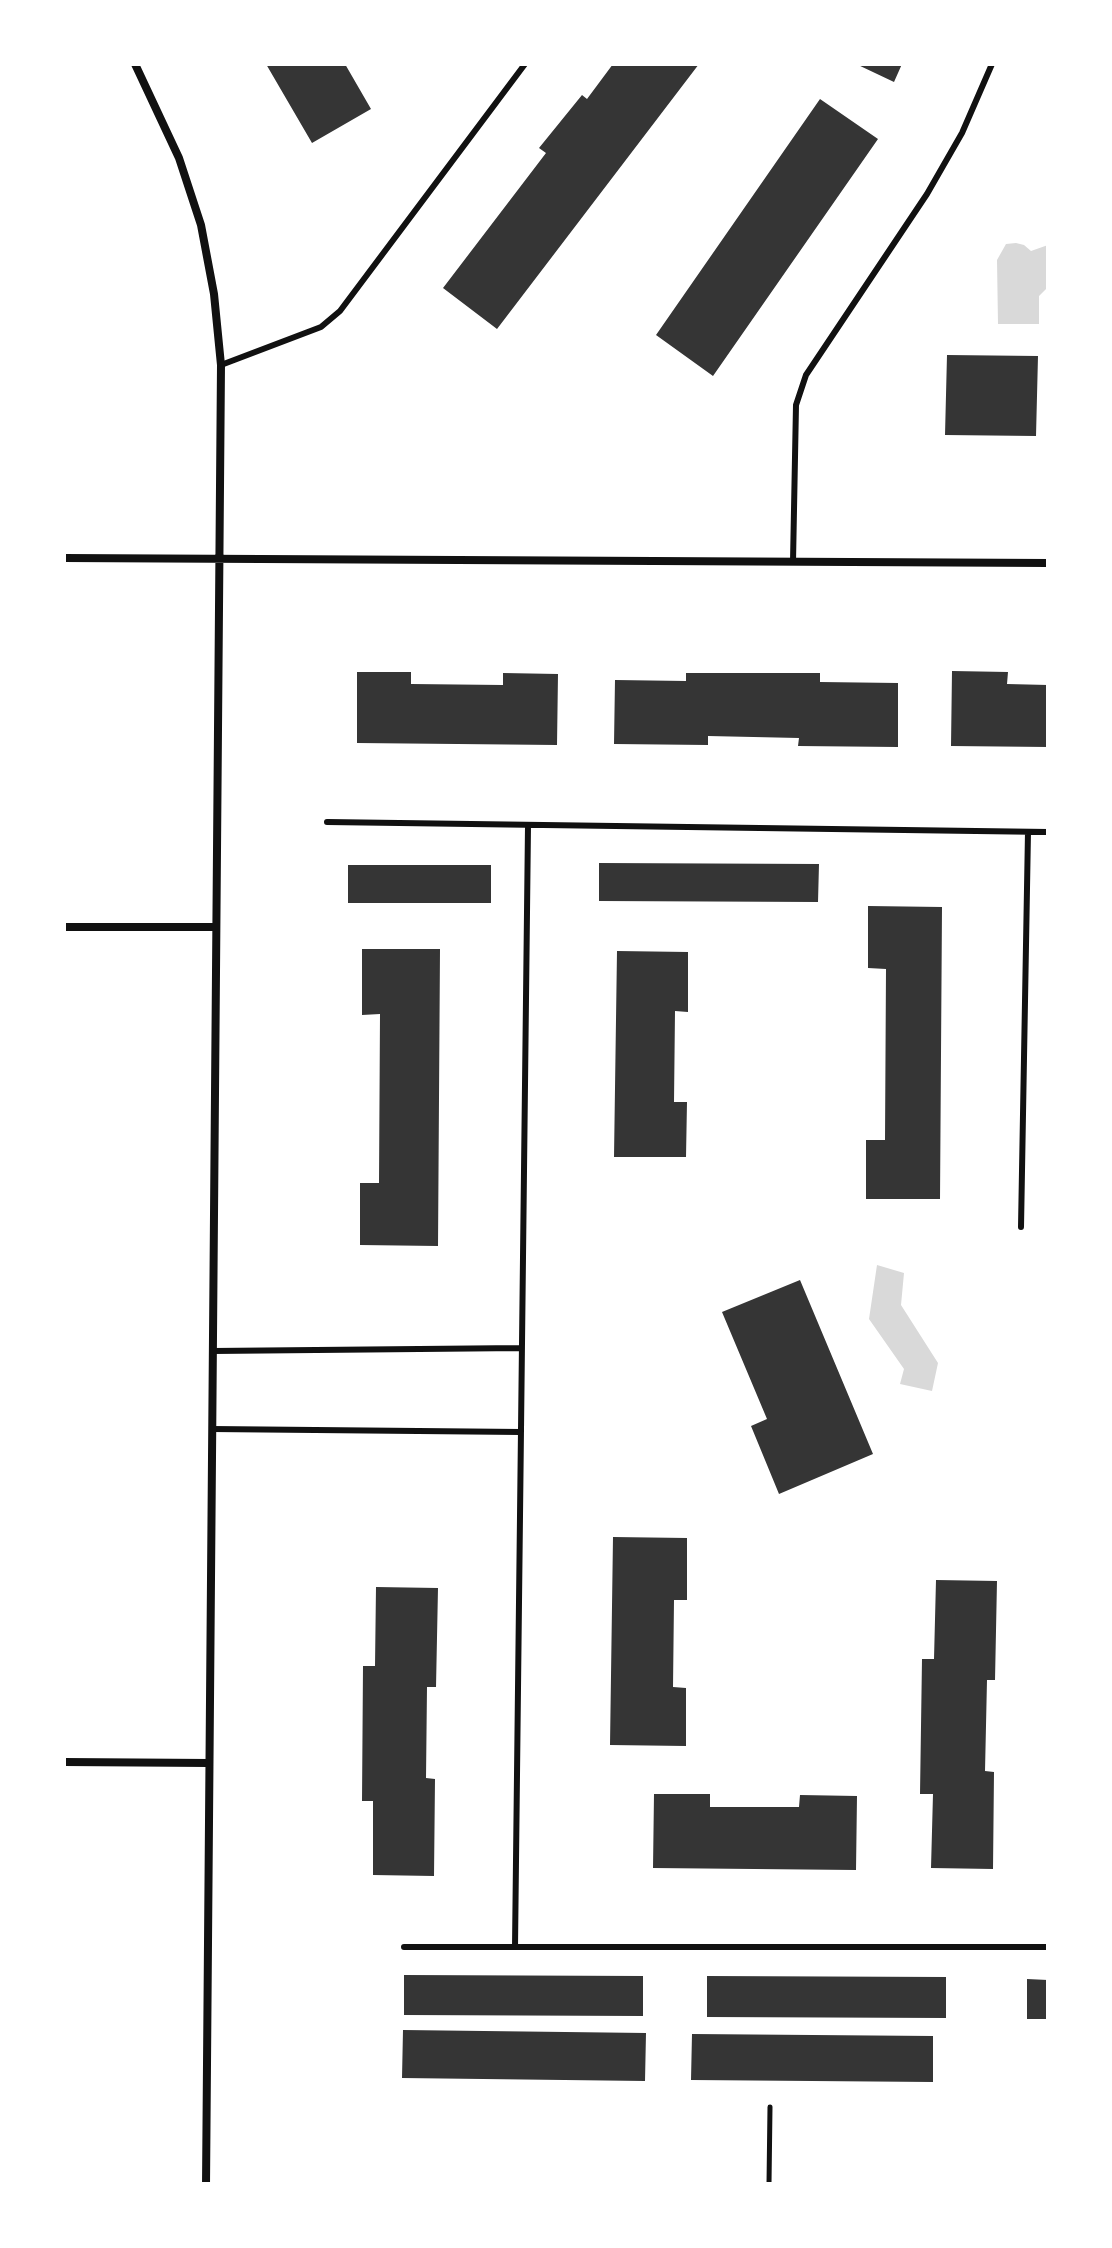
<!DOCTYPE html>
<html>
<head>
<meta charset="utf-8">
<style>
  body { margin:0 }
  #map { position:relative; width:1112px; height:2248px; overflow:hidden; background:#fff; font-family:"Nunito Sans",sans-serif }
  canvas { display:block }
  .frame { position:absolute; inset:0; border:66px solid #fff; pointer-events:none }
</style>
</head>
<body>
<div id="map">
<canvas width="1112" height="2248"></canvas>
<div class="frame"></div>
</div>
<script>
const ctx = document.querySelector('canvas').getContext('2d');
ctx.lineJoin = 'round';
function paint(path, color) { ctx.fillStyle = color; ctx.fill(path, 'evenodd'); }
const poly = rows => new Path2D(rows.map(r => 'M' + r).join(''));
function trace(path, color, width, dash) { ctx.strokeStyle = color; ctx.lineWidth = width; ctx.lineCap = dash ? 'butt' : 'round'; ctx.setLineDash(dash || []); ctx.stroke(path); }
paint(poly([
  [1016,243,1024,245,1031,251,1048,245,1048,287,1039,296,1039,324,998,324,997,260,1006,244],
  [877,1265,904,1273,901,1305,938,1363,932,1391,900,1384,904,1369,869,1319]
]), '#d9d9d9');
paint(poly([
  [266,64,345,64,371,109,312,143],
  [613,64,699,64,497,329,443,288,546,153,539,148,582,95,587,99],
  [856,64,902,64,894,82],
  [820,99,878,139,713,376,656,335],
  [947,355,1038,356,1036,436,945,435],
  [952,671,1008,672,1007,684,1048,685,1048,747,951,746],
  [357,672,411,672,411,684,503,685,503,673,558,674,557,745,357,743],
  [686,673,820,673,820,682,898,683,898,747,798,746,799,738,708,736,708,745,614,744,615,680,686,681],
  [599,863,819,864,818,902,599,901],
  [348,865,491,865,491,903,348,903],
  [868,906,942,907,940,1199,866,1199,866,1140,885,1140,886,969,868,968],
  [362,949,440,949,438,1246,360,1245,360,1183,379,1183,380,1014,362,1015],
  [617,951,688,952,688,1012,675,1011,674,1102,687,1102,686,1157,614,1157],
  [800,1280,873,1454,779,1494,751,1426,767,1419,722,1312],
  [613,1537,687,1538,687,1600,674,1600,673,1687,686,1688,686,1746,610,1745],
  [936,1580,997,1581,995,1680,987,1680,985,1771,994,1772,993,1869,931,1868,933,1794,920,1794,922,1659,934,1659],
  [376,1587,438,1588,436,1687,427,1687,426,1778,435,1779,434,1876,373,1875,373,1801,362,1801,363,1666,375,1666],
  [654,1794,710,1794,710,1807,799,1807,800,1795,857,1796,856,1870,653,1868],
  [404,1975,643,1976,643,2016,404,2015],
  [707,1976,946,1977,946,2018,707,2017],
  [1027,1979,1048,1980,1048,2019,1027,2019],
  [403,2030,646,2033,645,2081,402,2078],
  [692,2034,933,2036,933,2082,691,2080]
]), '#353535');
trace(poly([
  [769,2184,770,2107]
]), '#111', 5);
trace(poly([
  [221,365,321,327,340,311,525,64],
  [793,562,796,405,806,375,927,194,962,133,992,64],
  [327,822,1048,832],
  [1021,1227,1028,832],
  [213,1351,522,1348],
  [212,1429,521,1432],
  [515,1946,528,826],
  [404,1947,1048,1947]
]), '#111', 6);
trace(poly([
  [135,64,179,158,201,225,214,294,221,365,206,2184],
  [64,558,1048,563],
  [64,927,216,927],
  [64,1762,209,1763]
]), '#111', 8);
</script>
</body>
</html>
